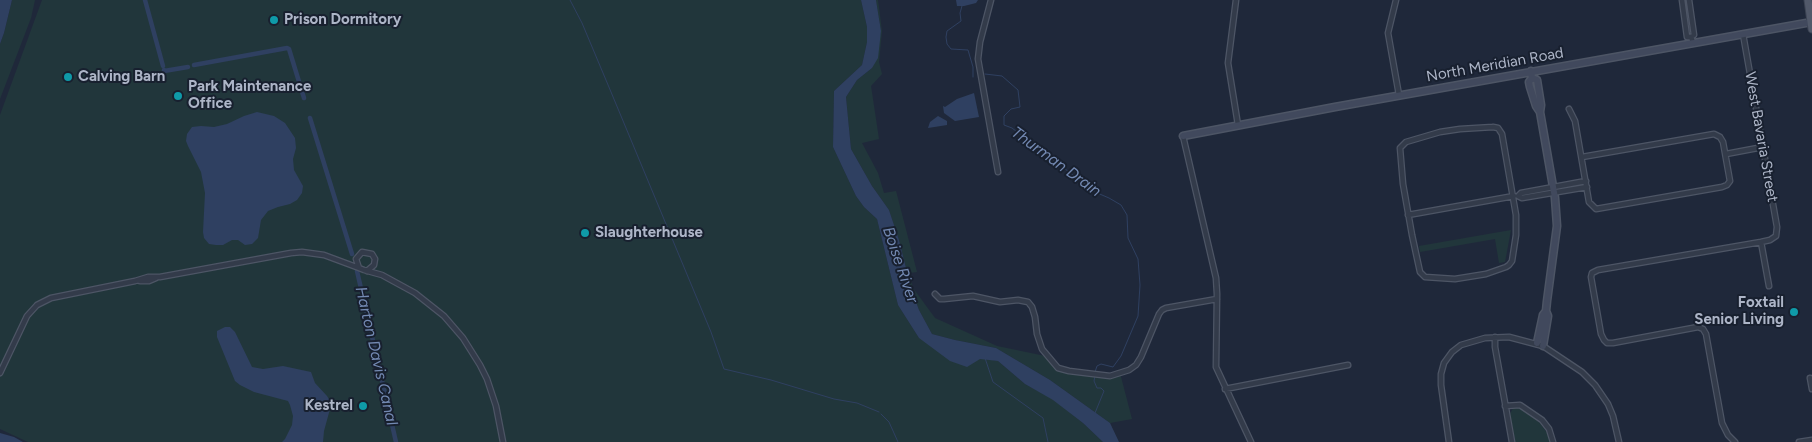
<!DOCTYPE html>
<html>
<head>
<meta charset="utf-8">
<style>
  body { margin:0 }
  canvas { display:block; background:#1f283a }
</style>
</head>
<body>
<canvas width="1812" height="442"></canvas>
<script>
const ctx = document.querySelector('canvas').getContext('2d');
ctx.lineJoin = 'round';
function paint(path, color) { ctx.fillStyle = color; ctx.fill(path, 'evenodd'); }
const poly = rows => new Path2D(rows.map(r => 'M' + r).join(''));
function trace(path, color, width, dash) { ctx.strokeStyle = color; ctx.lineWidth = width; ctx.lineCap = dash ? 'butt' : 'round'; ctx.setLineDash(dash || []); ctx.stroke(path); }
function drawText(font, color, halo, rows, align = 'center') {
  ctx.font = font + ' Figtree,sans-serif'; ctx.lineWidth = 4; ctx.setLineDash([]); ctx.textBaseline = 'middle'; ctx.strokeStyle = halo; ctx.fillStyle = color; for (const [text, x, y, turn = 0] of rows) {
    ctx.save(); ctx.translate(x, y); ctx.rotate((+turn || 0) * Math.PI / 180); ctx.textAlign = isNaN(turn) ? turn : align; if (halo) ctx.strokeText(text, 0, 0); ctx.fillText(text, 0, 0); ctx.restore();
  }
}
paint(poly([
  [12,0,35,0,31,18,0,99,0,44,4,33],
  [42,0,861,0,867,27,867,42,862,65,834,91,833,147,856,196,864,207,877,219,898,305,919,338,980,358,998,361,1025,384,1053,399,1083,423,1103,442,28,442,0,429,0,115],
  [876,0,878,0,882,31,879,62,882,74,871,86,879,139,862,143,878,173,884,193,896,191,917,272,909,273,913,288,935,318,997,346,1045,356,1052,365,1062,371,1093,375,1120,373,1132,419,1110,423,1050,380,996,348,955,340,932,334,919,310,911,288,899,240,889,210,872,186,851,149,846,97,857,80,872,68,881,31],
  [1511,230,1505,262,1499,263,1495,239,1420,252,1419,246],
  [1513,408,1520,408,1539,422,1548,434,1550,442,1515,442,1510,414]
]), '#21363b');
paint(poly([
  [0,0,12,0,4,33,0,44],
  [861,0,876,0,881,31,878,58,872,68,857,80,846,97,851,149,872,186,889,210,899,240,911,288,919,310,932,334,955,340,996,348,1050,380,1110,423,1119,442,1103,442,1083,423,1053,400,1025,384,998,361,980,359,967,367,950,361,919,338,898,305,877,219,864,207,856,196,833,147,834,91,862,65,867,42,867,27],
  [956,0,978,0,976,3,964,6,957,6],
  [974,93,979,117,955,121,944,113,943,106,945,107,957,99],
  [257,112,274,116,285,123,295,138,296,148,293,159,294,170,303,186,302,193,297,200,290,204,278,207,268,211,261,220,258,238,252,244,245,245,238,240,232,240,223,245,216,245,209,244,204,238,203,232,205,193,201,172,188,146,186,141,187,134,192,127,201,126,214,127,227,124,244,116],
  [938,116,947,121,947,125,928,128,930,122],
  [225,327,230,327,235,332,252,367,263,369,283,366,311,372,315,383,327,396,330,401,330,409,324,431,323,442,282,442,285,439,292,425,293,416,290,405,288,401,254,392,240,385,235,381,217,337,217,331],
  [0,433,14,437,23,442,0,442]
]), '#2f4061');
trace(poly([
  [570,0,582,23,611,92,711,332,724,369,771,380,834,399,857,403,879,412],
  [962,6,960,13,961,21,947,31,946,37,947,44,951,49,968,50,973,67,973,77],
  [985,74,1002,76,1018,90,1020,107,1011,109,1004,116,1004,125,1012,128,1095,192,1109,198,1121,205,1127,215,1128,238,1138,259,1140,285,1138,316,1121,356,1113,367,1101,364,1097,366,1095,372],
  [985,358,993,382,1043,418,1048,442],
  [1095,376,1094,381,1097,388,1101,388,1104,391,1095,413],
  [881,414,889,422,898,442]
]), '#2f4061', 1);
trace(poly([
  [145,0,163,66],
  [194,65,287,48,289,49,304,98],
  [164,70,164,71,188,67],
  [310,118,352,254],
  [357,271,396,442]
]), '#2f4061', 4.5);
const street = poly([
  [991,0,980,42,978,59,998,172],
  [1236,0,1228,63,1238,125],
  [1396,0,1388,33,1399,95],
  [1682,0,1687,37,1691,37,1693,42],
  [1689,0,1694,35,1691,37],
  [1569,109,1575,121,1589,202,1596,209,1722,187,1727,185,1730,181,1723,142,1720,137,1714,134,1582,157],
  [1493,127,1498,128,1502,134,1516,215,1516,235,1512,261,1509,265,1506,267,1486,274,1455,279,1425,277,1420,272,1412,235,1403,184,1400,148,1406,142,1440,132,1460,129,1493,127],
  [1183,136,1216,278,1217,294,1216,367,1251,442],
  [1726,154,1763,147],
  [1586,181,1521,193,1518,196,1522,198,1587,187],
  [1408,215,1514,196],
  [1761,242,1769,286],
  [367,271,374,265,375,259,372,254,362,252,356,259,359,268,364,270,382,275,415,293,444,316,463,338,480,365,487,379,496,406,503,442],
  [140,281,149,281,156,278],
  [935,294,940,299,944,299,973,296,1000,302,1018,300,1028,302,1032,307,1035,317,1037,334,1042,349,1058,368,1069,371,1110,376,1129,370,1136,365,1141,357,1159,314,1162,310,1166,308,1217,299],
  [1495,337,1495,347,1512,442],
  [0,373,27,316,37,305,51,298,135,281,148,277,160,277,291,253,302,252,324,255,359,268],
  [1810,378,1812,389],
  [1225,389,1348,365],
  [1505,406,1520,405,1542,420,1549,429,1553,442],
  [1449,442,1441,385,1441,374,1444,363,1452,352,1461,345,1485,338,1509,337,1543,346,1582,372,1595,385,1608,404,1613,416,1619,442],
  [1735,442,1728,435,1722,423,1706,334,1703,329,1698,327,1613,343,1607,343,1604,340,1601,334,1591,277,1592,273,1598,270,1761,242,1770,240,1776,236,1777,227,1743,34],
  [1799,442,1812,440]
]);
const secondary = poly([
  [1531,71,1532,78,1529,82,1530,87,1536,106,1540,112,1541,105,1537,80,1532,78],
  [1540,112,1555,198,1557,226,1547,301,1546,311,1548,316,1543,346],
  [1183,136,1335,107,1812,22],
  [1537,343,1543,315,1546,311]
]);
const primary = poly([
  [1808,0,1812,29]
]);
trace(street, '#4d5565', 7);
trace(secondary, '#4d5565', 9);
trace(primary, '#3c4454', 9);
trace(street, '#333b4a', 4.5);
trace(secondary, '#41495d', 6);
trace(primary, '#51596a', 7);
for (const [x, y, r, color] of [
  [274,20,5,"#0f9aa8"],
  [68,77,5,"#0f9aa8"],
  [178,96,5,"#0f9aa8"],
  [585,233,5,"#0f9aa8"],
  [1794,312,5,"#0f9aa8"],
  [363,406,5,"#0f9aa8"]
]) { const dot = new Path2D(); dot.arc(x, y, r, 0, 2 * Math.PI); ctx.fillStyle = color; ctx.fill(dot); trace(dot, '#18202f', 2); }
drawText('bold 15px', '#adb5c7', '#18202f', [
  ["Prison Dormitory",284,20],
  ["Calving Barn",78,77],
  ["Park Maintenance",188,87],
  ["Office",188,104],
  ["Slaughterhouse",595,233],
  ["Foxtail",1784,303,"right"],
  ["Senior Living",1784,320,"right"],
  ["Kestrel",353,406,"right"]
], 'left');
drawText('15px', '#adb5c7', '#18202f', [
  ["North Meridian Road",1495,65,-10],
  ["West Bavaria Street",1761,137,80]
]);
drawText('italic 16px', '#7389b2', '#18202f', [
  ["Thurman Drain",1056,162,36],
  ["Boise River",900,265,71],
  ["Harton Davis Canal",376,356,77]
]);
</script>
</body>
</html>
